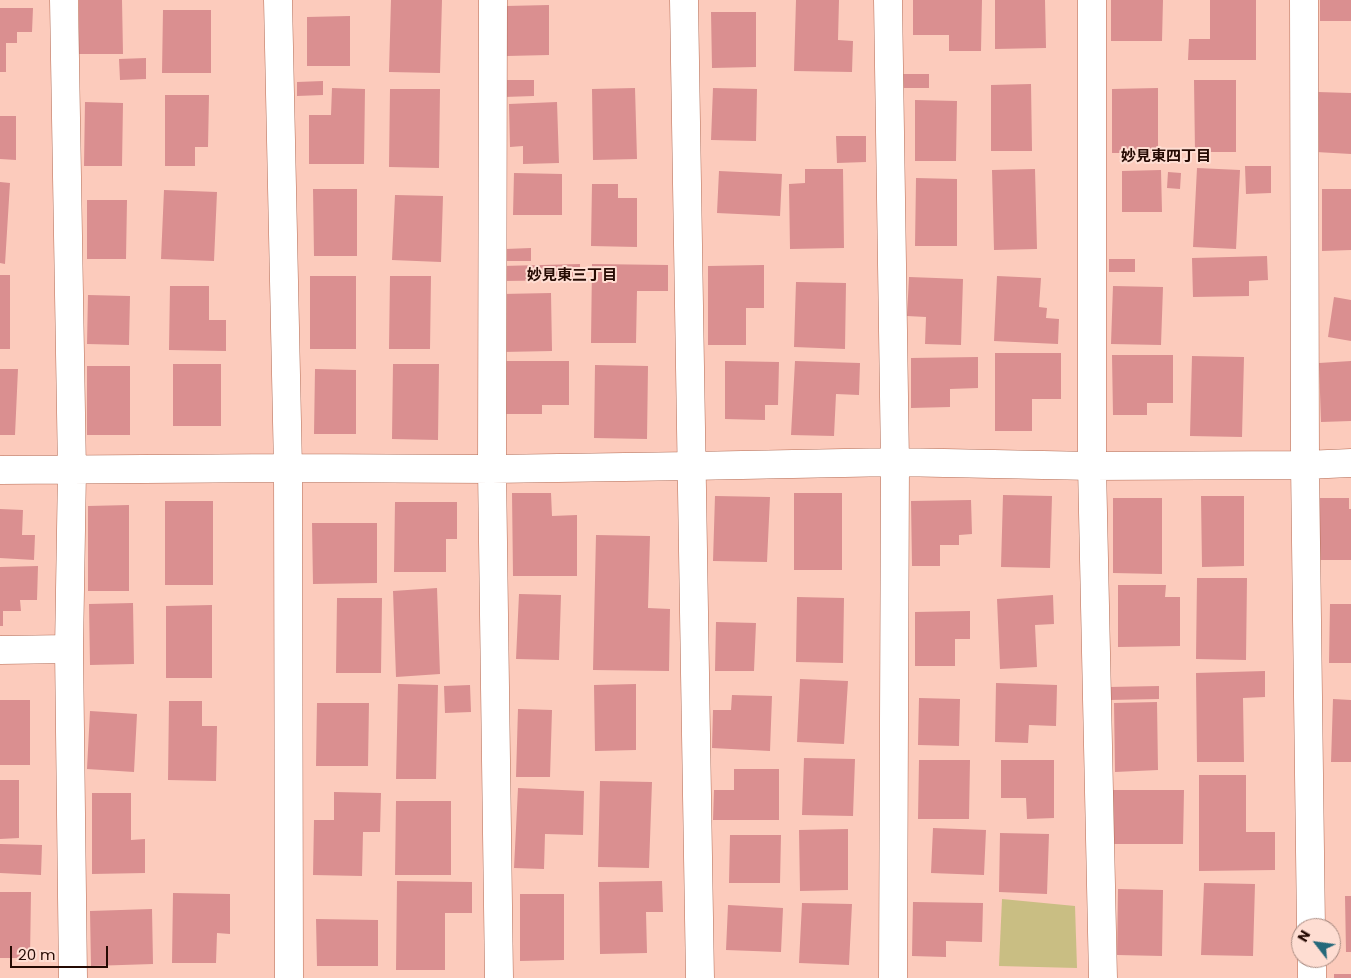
<!DOCTYPE html>
<html>
<head>
<meta charset="utf-8">
<style>
  body { margin:0 }
  #map { position:relative; width:1351px; height:978px; overflow:hidden; background:#fccbbc; font-family:Poppins,sans-serif }
  canvas { display:block }
  .north { position:absolute; left:1291px; top:918px; width:50px; height:50px; box-sizing:border-box; background:#feddd2; border:1px solid #a7897f; border-radius:50%; rotate:300deg; font-size:14px; font-weight:700; line-height:20px; text-align:center; color:#250a03 }
  .north::after { content:''; display:block; margin:auto; width:18px; height:22px; background:#25687a; clip-path:polygon(50% 0,100% 100%,50% 72%,0 100%) }
  .scale { position:absolute; left:10px; top:946px; width:98px; height:22px; box-sizing:border-box; border:2px solid #250a03; border-top:0; padding-left:6px; font-size:15px; line-height:18px; white-space:nowrap; color:#250a03; -webkit-text-stroke:4px #feddd2; paint-order:stroke }
</style>
</head>
<body>
<div id="map">
<canvas width="1351" height="978"></canvas>
<div class="north">N</div>
<div class="scale">20 m</div>
</div>
<script>
const ctx = document.querySelector('canvas').getContext('2d');
ctx.lineJoin = 'round';
function paint(path, color) { ctx.fillStyle = color; ctx.fill(path, 'evenodd'); }
const poly = rows => new Path2D(rows.map(r => 'M' + r).join(''));
function trace(path, color, width, dash) { ctx.strokeStyle = color; ctx.lineWidth = width; ctx.lineCap = dash ? 'butt' : 'round'; ctx.setLineDash(dash || []); ctx.stroke(path); }
function drawText(font, color, halo, rows, align = 'center') {
  ctx.font = font + ' Poppins,"Noto Sans JP",sans-serif'; ctx.lineWidth = 4; ctx.setLineDash([]); ctx.textBaseline = 'middle'; ctx.strokeStyle = halo; ctx.fillStyle = color; for (const [text, x, y, turn = 0] of rows) {
    ctx.save(); ctx.translate(x, y); ctx.rotate((+turn || 0) * Math.PI / 180); ctx.textAlign = isNaN(turn) ? turn : align; if (halo) ctx.strokeText(text, 0, 0); ctx.fillText(text, 0, 0); ctx.restore();
  }
}
paint(poly([
  [1002,899,1075,906,1077,968,999,966]
]), '#c9be83');
paint(poly([
  [79,0,122,0,123,54,79,54],
  [391,0,442,0,440,73,389,72],
  [796,0,839,0,838,40,853,41,852,72,794,71],
  [913,0,982,0,981,51,949,51,949,35,913,35],
  [995,0,1045,0,1046,48,995,49],
  [1111,0,1163,0,1162,41,1111,41],
  [1210,0,1256,0,1256,60,1188,60,1189,39,1210,39],
  [1320,0,1351,0,1351,21,1320,21],
  [549,5,549,55,507,56,506,6],
  [0,8,33,8,32,32,17,32,17,43,6,43,6,72,0,72],
  [163,10,211,10,211,73,162,73],
  [711,12,756,12,756,67,712,68],
  [350,16,350,66,307,66,307,17],
  [146,58,146,79,120,80,119,59],
  [902,74,929,74,929,88,902,88],
  [504,80,534,80,534,96,504,97],
  [1194,80,1236,80,1236,152,1195,152],
  [323,81,323,95,297,96,297,82],
  [1031,84,1032,151,991,151,991,85],
  [332,88,365,89,364,164,309,164,309,115,331,115],
  [635,88,637,159,593,160,592,89],
  [713,88,757,89,756,141,711,140],
  [1158,88,1158,153,1112,153,1112,89],
  [390,89,440,89,439,168,389,167],
  [1318,92,1351,93,1351,154,1316,152],
  [165,95,209,95,208,147,195,147,195,166,165,166],
  [915,100,957,101,956,161,915,161],
  [85,102,123,103,122,166,84,166],
  [557,102,559,163,523,164,523,146,510,147,509,104],
  [0,116,16,116,16,160,0,159],
  [836,136,866,136,866,162,837,163],
  [1245,166,1271,166,1271,193,1246,194],
  [1197,168,1240,170,1236,249,1193,247],
  [805,169,843,169,844,248,790,249,789,184,805,183],
  [1035,169,1037,249,994,250,992,170],
  [1161,170,1162,212,1122,212,1122,171],
  [719,171,782,174,780,216,717,213],
  [1168,172,1181,173,1180,189,1167,188],
  [514,173,562,174,562,215,513,215],
  [916,178,957,179,957,246,915,246],
  [0,182,10,183,5,264,0,263],
  [592,184,618,184,618,198,637,198,637,247,591,246],
  [313,189,357,189,357,256,314,256],
  [1322,189,1351,189,1351,250,1322,251],
  [164,190,217,192,214,261,161,259],
  [395,195,443,196,441,262,392,260],
  [87,200,127,200,126,259,87,259],
  [531,248,531,261,505,261,505,249],
  [1267,256,1268,280,1249,281,1249,296,1193,297,1192,258],
  [1109,259,1135,259,1135,272,1109,272],
  [580,264,580,280,503,281,502,266],
  [592,264,668,265,668,291,637,291,636,343,591,343],
  [764,265,764,308,746,308,746,345,708,345,708,266],
  [0,275,10,275,10,349,0,349],
  [310,276,356,276,356,349,310,349],
  [390,276,431,276,430,349,389,349],
  [997,276,1041,278,1039,307,1047,308,1046,318,1059,319,1058,344,994,341],
  [909,277,963,279,961,345,925,344,926,317,907,316],
  [796,282,846,283,845,349,794,347],
  [170,286,209,286,209,320,226,320,226,351,169,350],
  [1113,286,1163,287,1161,345,1111,344],
  [551,293,552,351,502,352,502,294],
  [88,295,130,296,129,345,87,344],
  [1334,297,1351,300,1351,341,1328,337],
  [995,353,1061,353,1061,399,1032,399,1032,431,995,431],
  [1112,355,1173,355,1173,403,1147,403,1147,415,1113,415],
  [1192,356,1244,357,1242,437,1190,436],
  [978,357,978,388,950,389,950,407,911,408,911,358],
  [504,361,569,361,569,405,542,405,542,414,504,414],
  [725,361,779,362,778,405,765,405,765,420,725,419],
  [795,361,860,363,859,395,836,394,834,436,791,435],
  [1351,361,1351,421,1321,422,1319,363],
  [173,364,221,364,221,426,173,426],
  [393,364,439,364,438,440,392,439],
  [595,365,648,366,647,439,594,438],
  [87,366,130,366,130,435,87,435],
  [0,369,18,369,15,435,0,435],
  [315,369,356,370,356,434,314,434],
  [512,493,551,493,552,516,577,515,577,576,513,576],
  [794,493,842,493,842,570,794,570],
  [1003,495,1052,496,1050,568,1001,567],
  [715,496,770,497,767,562,713,561],
  [1201,496,1244,496,1244,566,1202,567],
  [1113,498,1162,498,1162,574,1113,573],
  [1316,498,1349,498,1349,509,1351,509,1351,560,1315,560],
  [971,500,972,534,959,535,959,545,940,545,940,566,912,566,911,501],
  [165,501,213,501,213,585,165,585],
  [395,502,457,502,457,539,446,539,446,572,394,572],
  [129,505,129,591,88,591,88,506],
  [0,509,23,510,22,535,35,535,34,560,0,558],
  [312,523,377,523,377,583,313,584],
  [596,535,650,536,648,608,670,609,669,671,593,670],
  [38,566,37,600,20,600,21,611,3,611,3,626,0,626,0,567],
  [1197,578,1247,578,1246,660,1196,659],
  [1118,585,1166,585,1165,597,1180,597,1180,646,1118,647],
  [437,588,440,674,396,677,393,591],
  [519,594,561,595,559,660,516,659],
  [1053,595,1054,624,1035,625,1037,667,1000,669,997,599],
  [797,597,844,598,843,663,796,662],
  [337,598,382,598,381,673,336,673],
  [133,603,134,664,90,665,89,604],
  [1330,604,1351,604,1351,663,1329,663],
  [212,605,212,678,166,678,166,606],
  [970,611,970,639,955,639,955,666,915,666,915,612],
  [716,622,756,623,754,671,715,671],
  [1265,671,1265,697,1243,698,1244,762,1197,762,1196,673],
  [800,679,848,681,844,744,797,742],
  [996,683,1057,685,1056,726,1029,725,1028,743,995,742],
  [398,684,438,685,436,779,396,779],
  [636,684,636,750,595,751,594,685],
  [470,685,471,712,445,713,444,686],
  [1159,686,1159,699,1109,700,1109,687],
  [732,695,772,696,770,751,712,748,713,710,731,710],
  [919,698,960,699,959,746,918,745],
  [1333,699,1351,700,1351,762,1331,762],
  [0,700,30,700,30,765,0,765],
  [169,701,202,701,202,726,217,726,216,781,168,780],
  [1157,702,1158,770,1115,772,1114,703],
  [317,703,369,703,368,766,316,766],
  [518,709,552,710,550,777,516,777],
  [90,711,137,714,134,772,87,769],
  [804,758,855,759,853,816,802,815],
  [919,760,970,760,969,819,918,819],
  [1001,760,1054,760,1054,818,1027,819,1026,798,1001,798],
  [734,769,779,769,779,820,713,820,714,790,734,790],
  [1199,775,1246,775,1246,832,1275,832,1275,870,1199,871],
  [0,780,19,780,19,838,0,839],
  [600,781,652,782,649,868,598,867],
  [518,788,584,791,583,835,545,834,544,869,514,868],
  [1110,790,1184,790,1183,844,1111,844],
  [334,792,381,793,380,832,363,832,362,876,313,875,314,820,334,820],
  [92,793,131,793,131,840,145,839,145,873,92,874],
  [396,801,451,801,451,875,395,875],
  [933,828,986,830,984,875,931,873],
  [848,829,848,890,800,891,799,830],
  [1000,833,1049,834,1047,894,999,892],
  [730,835,781,835,780,883,729,883],
  [0,844,42,845,41,875,0,873],
  [397,881,472,882,472,913,445,913,445,970,396,970],
  [662,881,663,912,646,912,647,953,600,954,599,882],
  [1204,883,1255,884,1253,956,1201,955],
  [1118,889,1163,890,1162,956,1117,955],
  [0,892,31,892,30,958,0,958],
  [173,893,230,894,230,934,217,933,216,963,172,963],
  [520,894,564,894,564,960,520,961],
  [1345,896,1351,896,1351,952,1346,952],
  [913,902,983,903,982,942,946,941,946,957,912,956],
  [802,903,852,904,849,965,799,963],
  [728,905,783,908,781,952,726,950],
  [152,909,153,964,91,966,90,911],
  [316,919,378,920,378,966,317,966],
  [1334,974,1351,974,1351,978,1334,978]
]), '#da8f90');
const minor = poly([
  [278,0,288,468,289,978],
  [493,0,492,469,499,978],
  [684,0,700,978],
  [888,0,895,462,893,978],
  [1092,0,1092,466,1103,978],
  [1304,0,1305,465,1311,928],
  [0,470,288,468,492,469,691,466,895,462,1092,466,1305,465,1351,463],
  [69,649,73,978],
  [0,650,69,649,72,471,64,0],
  [1312,958,1312,978]
]);
trace(minor, '#b46c55', 29);
trace(minor, '#fff', 28);
drawText('bold 15px', '#250a03', '#feddd2', [
  ["妙見東四丁目",1166,157],
  ["妙見東三丁目",572,276]
]);
</script>
</body>
</html>
